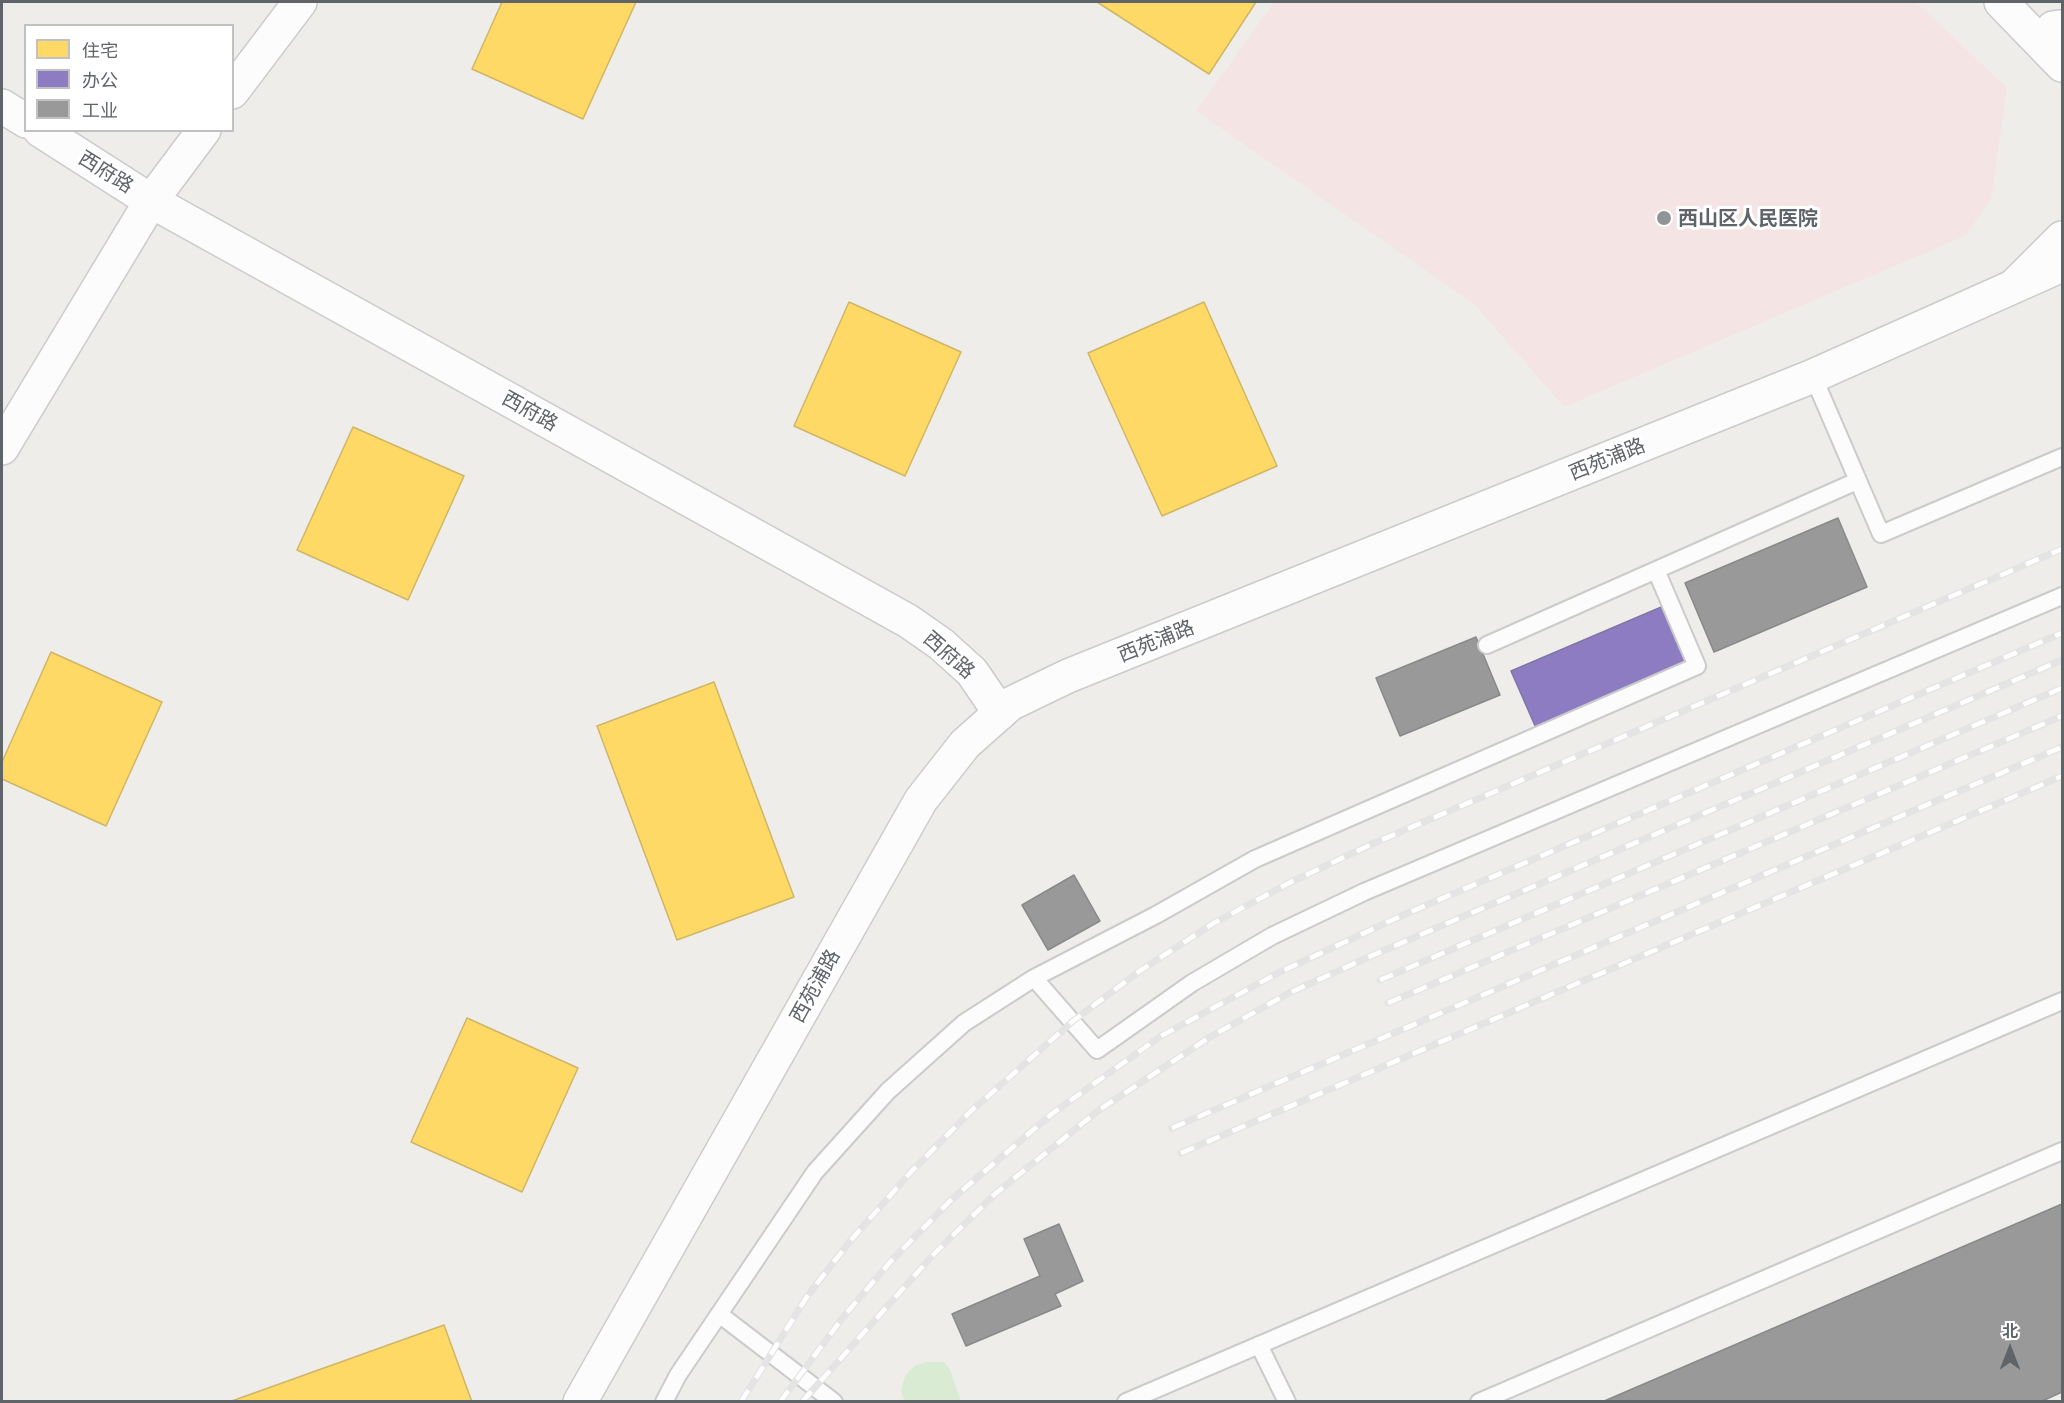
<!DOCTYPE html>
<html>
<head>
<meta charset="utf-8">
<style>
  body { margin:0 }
  #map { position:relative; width:2064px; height:1403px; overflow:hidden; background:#efede9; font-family:"Exo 2","Noto Sans SC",sans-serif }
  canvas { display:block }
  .frame { position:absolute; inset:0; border:3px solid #5e6468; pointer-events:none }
  .legend { position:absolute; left:24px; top:24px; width:210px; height:108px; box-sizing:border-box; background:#fff; border:2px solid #bfc1c3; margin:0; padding:8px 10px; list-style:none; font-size:18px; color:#5e6468 }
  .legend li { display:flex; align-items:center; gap:12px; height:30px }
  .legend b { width:30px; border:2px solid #bfc1c3 }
  .north { position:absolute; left:1980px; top:1319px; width:60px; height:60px; -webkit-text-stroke:4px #fff; paint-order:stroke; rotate:0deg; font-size:16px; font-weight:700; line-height:24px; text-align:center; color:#5e6468 }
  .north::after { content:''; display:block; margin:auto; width:21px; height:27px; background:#5e6468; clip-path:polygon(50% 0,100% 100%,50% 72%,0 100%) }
</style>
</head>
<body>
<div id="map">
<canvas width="2064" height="1403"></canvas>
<div class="frame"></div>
<ul class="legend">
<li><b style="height:16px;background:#ffd966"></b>住宅</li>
<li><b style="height:16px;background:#8e7cc3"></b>办公</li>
<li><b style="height:16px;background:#999"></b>工业</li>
</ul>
<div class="north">北</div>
</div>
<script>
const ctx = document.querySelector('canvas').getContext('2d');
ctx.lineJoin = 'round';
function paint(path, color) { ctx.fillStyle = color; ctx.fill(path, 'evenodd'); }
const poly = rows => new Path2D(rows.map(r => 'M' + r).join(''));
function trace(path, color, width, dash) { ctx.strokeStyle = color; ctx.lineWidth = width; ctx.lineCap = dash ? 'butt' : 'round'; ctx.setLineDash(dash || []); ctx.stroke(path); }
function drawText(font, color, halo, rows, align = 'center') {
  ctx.font = font + ' "Exo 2","Noto Sans SC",sans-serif'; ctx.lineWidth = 6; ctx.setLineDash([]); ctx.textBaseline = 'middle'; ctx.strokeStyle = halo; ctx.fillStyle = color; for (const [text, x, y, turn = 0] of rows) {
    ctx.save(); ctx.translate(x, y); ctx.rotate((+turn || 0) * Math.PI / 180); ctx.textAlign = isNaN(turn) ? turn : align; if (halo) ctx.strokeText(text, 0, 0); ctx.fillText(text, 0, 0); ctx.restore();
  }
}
paint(poly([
  [1274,2,1916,2,2007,88,1991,200,1965,236,1564,407,1474,304,1196,111]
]), '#f4e5e4');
paint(poly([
  [926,1362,944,1362,950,1370,961,1401,904,1401,901,1390,905,1376,914,1366]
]), '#daebd4');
const homes = poly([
  [502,2,636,2,583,119,472,69,502,2],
  [1097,2,1256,2,1209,74,1097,2],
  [849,302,961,352,905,476,794,426,849,302],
  [1204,302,1277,466,1162,516,1088,353,1204,302],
  [353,427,464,476,408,600,297,550,353,427],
  [51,652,162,702,106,826,2,779,2,762,51,652],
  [714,682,794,897,677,940,597,726,714,682],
  [467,1018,578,1068,522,1192,411,1142,467,1018],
  [444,1325,472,1402,229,1402,444,1325]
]);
paint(homes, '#ffd966');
trace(homes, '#cfb667', 1.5);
const offices = poly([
  [1666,605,1691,662,1536,728,1511,671,1666,605]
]);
paint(offices, '#8e7cc3');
trace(offices, '#8075a8', 1.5);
const industry = poly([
  [1838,518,1867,587,1714,652,1685,583,1838,518],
  [1476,637,1500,695,1400,736,1376,678,1476,637],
  [1074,875,1100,921,1048,950,1022,905,1074,875],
  [2062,1204,2062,1392,2040,1402,1602,1402,2062,1204],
  [1059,1224,1083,1281,1055,1294,1061,1306,966,1346,952,1314,1040,1276,1024,1239,1059,1224]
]);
paint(industry, '#999');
trace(industry, '#87898a', 1.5);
const service = poly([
  [1813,376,1881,534,2062,457],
  [1487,645,1857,481],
  [1034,978,1097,1050,1192,983,1272,936,1364,892,2062,596],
  [719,1314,834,1402],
  [1259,1345,1287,1402],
  [664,1402,678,1375,815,1172,888,1091,964,1023,1034,978,1156,915,1255,859,1697,666,1656,570],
  [1126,1402,2062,1001],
  [1479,1402,2062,1151]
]);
const minor = poly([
  [232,92,300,2],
  [2,106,26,121],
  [40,130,151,201,908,621,941,644,972,672,1000,713],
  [2,448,151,201,204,130]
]);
const tertiary = poly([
  [580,1402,921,800,965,744,1010,704,1068,676,1813,376,2062,265]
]);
const secondary = poly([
  [2001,2,2062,65],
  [2053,28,2062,27],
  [2014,286,2062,238]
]);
trace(service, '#cacbca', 20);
trace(minor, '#cacbca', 36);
trace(tertiary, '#cacbca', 36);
trace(secondary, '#cacaca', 36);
trace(service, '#fdfcfc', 16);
trace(minor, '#fdfcfc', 33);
trace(tertiary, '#fdfcfc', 33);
trace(secondary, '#fdfcfc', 33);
const rail = poly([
  [1380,980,2062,688],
  [1388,1003,2062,716],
  [1172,1128,2062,747],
  [1181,1153,2062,776],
  [741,1402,808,1295,851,1240,909,1174,970,1112,1073,1021,1141,970,1214,923,1291,882,1372,844,2062,549],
  [780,1402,844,1316,892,1260,951,1200,1053,1113,1161,1036,1280,972,1401,916,2062,633],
  [802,1402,933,1255,995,1194,1099,1110,1210,1037,1289,993,1371,956,2062,660]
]);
trace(rail, '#e4e4e4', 7);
trace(rail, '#fff', 4.5, [14]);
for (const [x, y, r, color] of [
  [1664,218,8,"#919495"]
]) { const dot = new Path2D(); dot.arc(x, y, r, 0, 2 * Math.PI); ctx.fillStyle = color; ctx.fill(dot); trace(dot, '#fff', 2); }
drawText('20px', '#5e6468', '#fff', [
  ["西府路",106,172,32],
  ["西府路",530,411,29],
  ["西苑浦路",1607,459,-22],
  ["西苑浦路",1156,641,-22],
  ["西府路",949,655,41],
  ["西苑浦路",815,986,-61]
]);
drawText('bold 20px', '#5e6468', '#fff', [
  ["西山区人民医院",1678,218]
], 'left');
</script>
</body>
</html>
